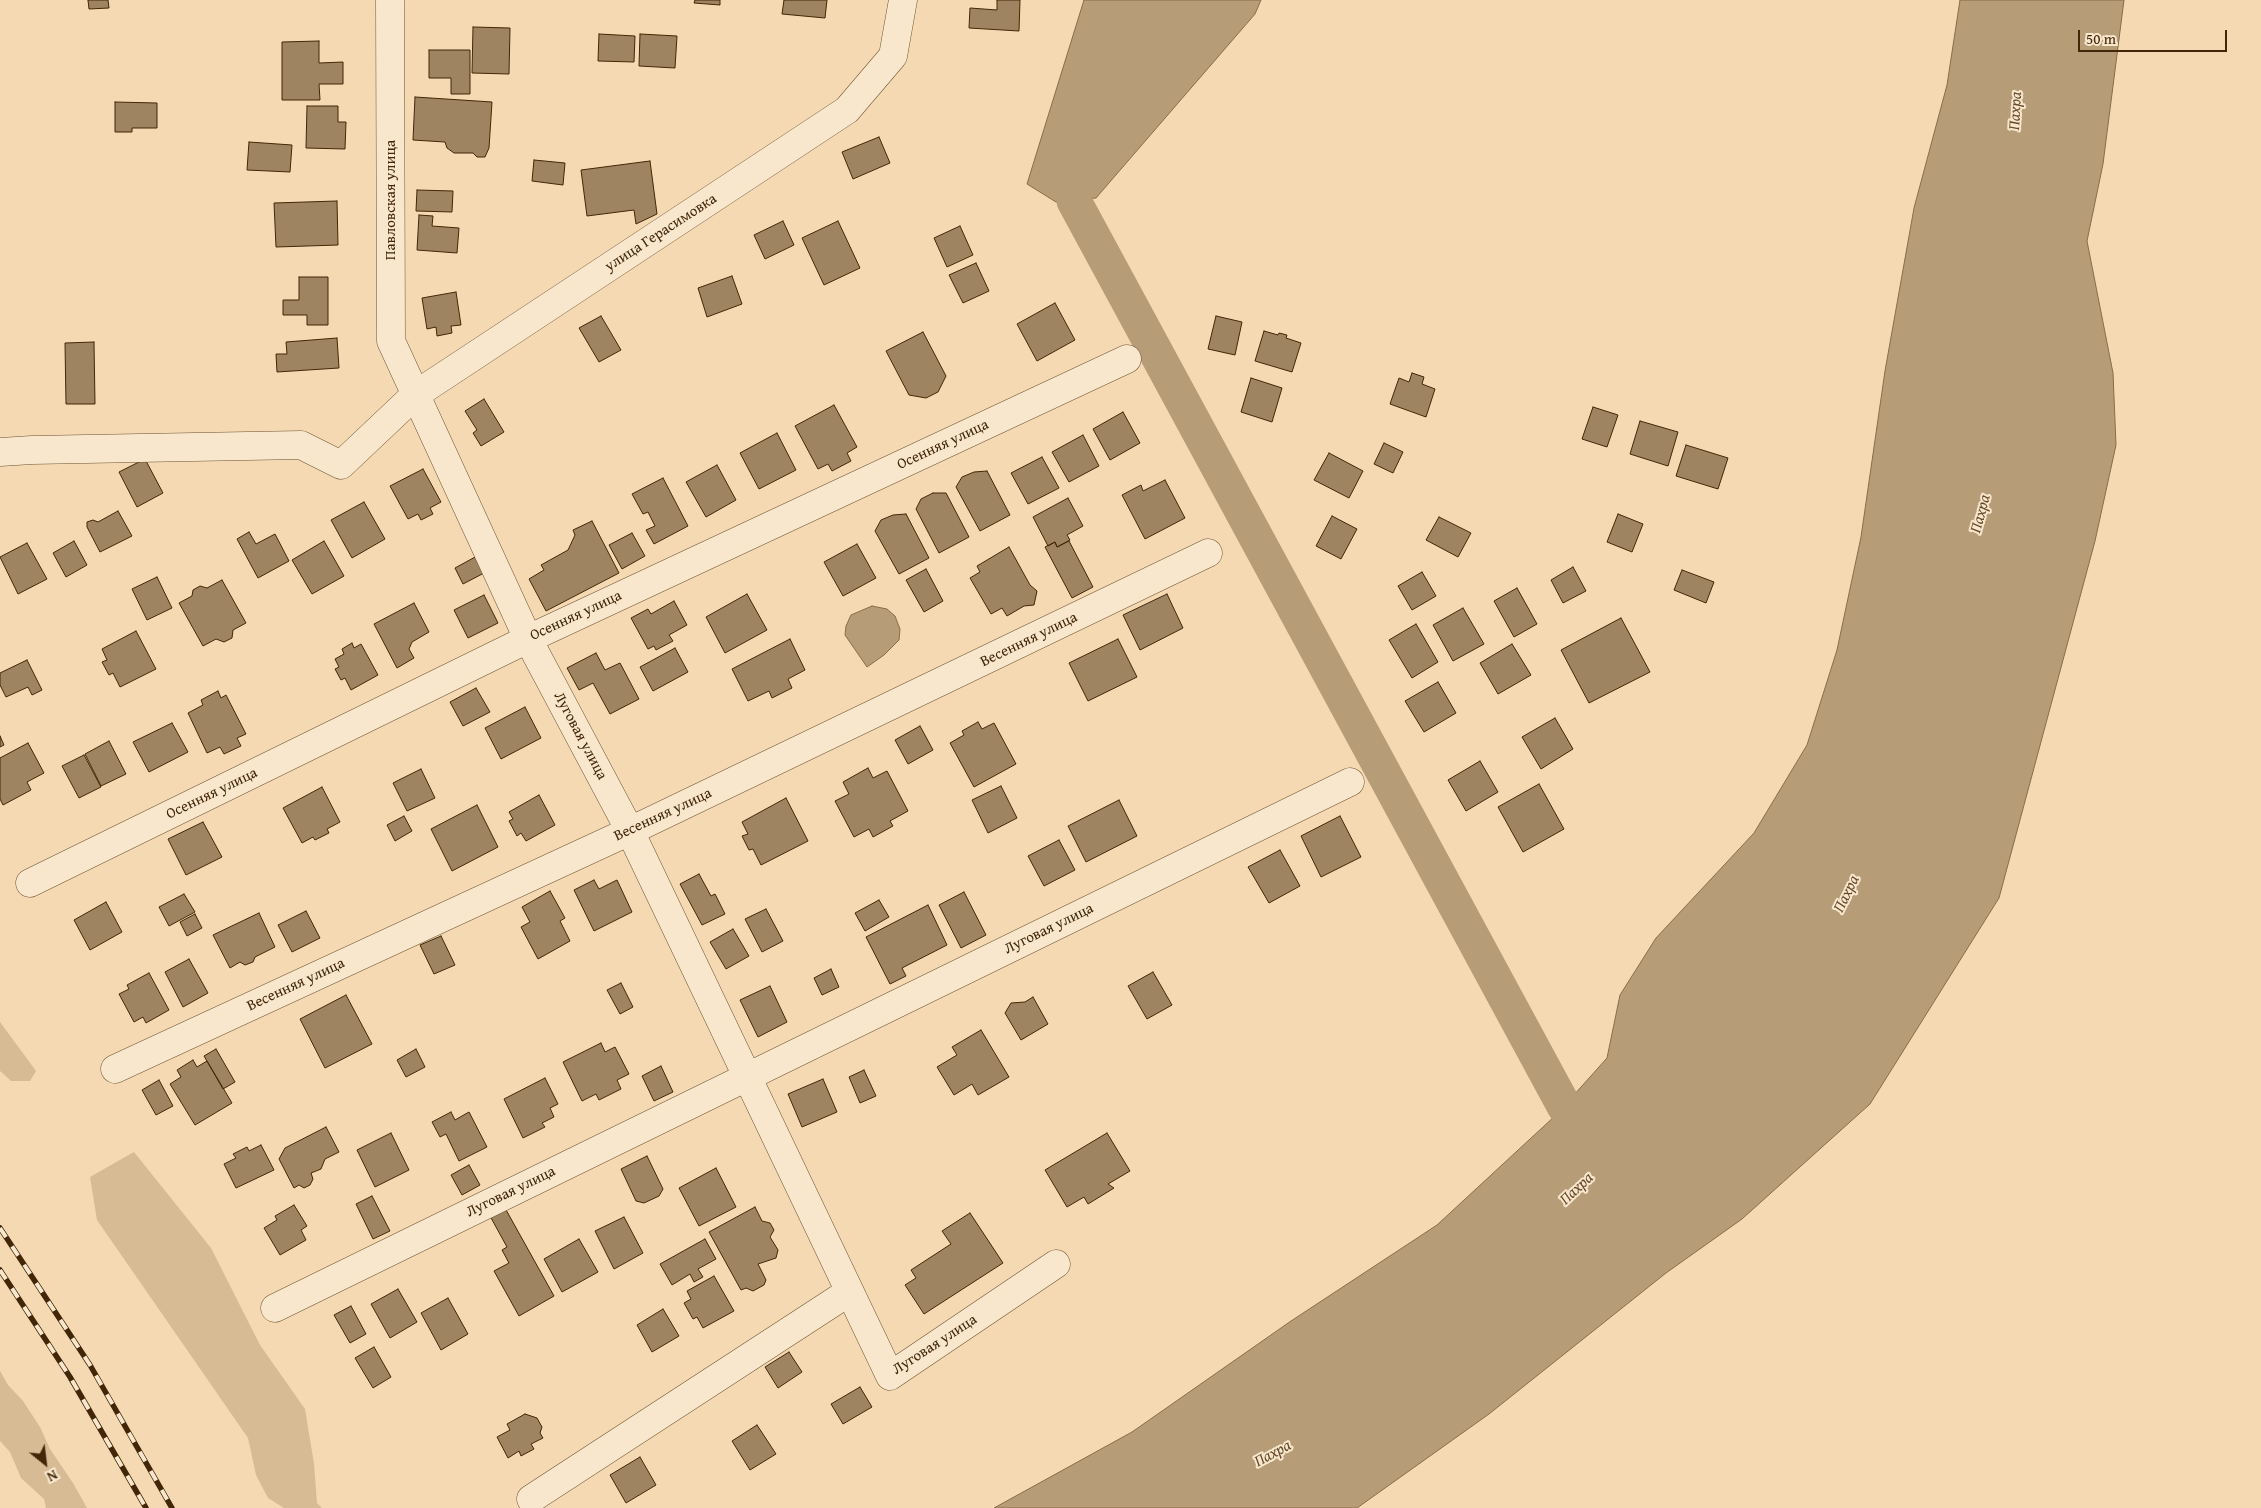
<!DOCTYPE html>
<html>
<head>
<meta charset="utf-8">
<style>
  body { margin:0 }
  #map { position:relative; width:2261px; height:1508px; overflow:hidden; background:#f4d9b2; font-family:"Gentium Book Plus",serif }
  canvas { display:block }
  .north { position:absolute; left:20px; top:1438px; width:50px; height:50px; -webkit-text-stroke:4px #f8e6cd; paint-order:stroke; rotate:151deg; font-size:14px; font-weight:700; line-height:20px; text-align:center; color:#412707 }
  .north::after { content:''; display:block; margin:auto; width:18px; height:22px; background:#412707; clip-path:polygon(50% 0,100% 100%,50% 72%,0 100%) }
  .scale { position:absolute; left:2078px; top:30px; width:149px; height:22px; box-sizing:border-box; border:2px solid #412707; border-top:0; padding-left:6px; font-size:15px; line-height:18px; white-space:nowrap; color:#412707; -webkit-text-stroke:4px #f8e6cd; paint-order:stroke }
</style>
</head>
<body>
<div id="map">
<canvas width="2261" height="1508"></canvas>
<div class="north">N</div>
<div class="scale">50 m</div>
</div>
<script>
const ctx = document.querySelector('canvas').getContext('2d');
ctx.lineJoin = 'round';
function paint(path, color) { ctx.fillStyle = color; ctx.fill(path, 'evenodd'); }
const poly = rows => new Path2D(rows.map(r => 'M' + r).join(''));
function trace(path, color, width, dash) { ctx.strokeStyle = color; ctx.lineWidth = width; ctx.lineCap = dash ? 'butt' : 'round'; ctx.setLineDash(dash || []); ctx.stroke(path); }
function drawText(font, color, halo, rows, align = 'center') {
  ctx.font = font + ' "Gentium Book Plus",serif'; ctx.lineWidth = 4; ctx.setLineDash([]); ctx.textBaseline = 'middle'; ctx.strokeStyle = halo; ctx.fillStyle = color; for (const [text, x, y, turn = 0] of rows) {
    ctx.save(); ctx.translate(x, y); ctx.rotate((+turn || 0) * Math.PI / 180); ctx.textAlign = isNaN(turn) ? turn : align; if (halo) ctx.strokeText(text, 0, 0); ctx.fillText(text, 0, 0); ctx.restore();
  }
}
paint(poly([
  [0,1022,36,1071,30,1081,11,1081,0,1071],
  [134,1152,211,1248,260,1345,305,1409,314,1464,317,1503,322,1508,284,1508,268,1498,256,1475,248,1438,97,1220,90,1177],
  [0,1371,8,1385,23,1401,40,1427,50,1449,73,1483,87,1508,46,1508,44,1499,21,1478,10,1452,0,1441]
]), '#d6bb95');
const water = poly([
  [1084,0,1261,0,1255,14,1096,198,1056,202,1027,184,1084,0],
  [1960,0,2124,0,2103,164,2087,241,2113,373,2116,445,2095,541,1999,898,1870,1104,1742,1219,1666,1273,1489,1414,1357,1508,994,1508,1132,1432,1291,1321,1437,1225,1556,1115,1607,1058,1620,995,1656,938,1754,833,1807,745,1837,650,1861,537,1885,371,1914,208,1947,85,1960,0],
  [872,606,887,609,895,616,900,629,899,640,884,655,867,667,845,635,846,626,851,615,872,606]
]);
paint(water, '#b79c78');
trace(water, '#886d4b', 1);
trace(poly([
  [1074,201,1564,1106,1589,1147]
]), '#b79c78', 35);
const building = poly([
  [88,0,108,0,109,8,89,9,88,0],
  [695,0,720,0,720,5,694,3,695,0],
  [784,0,827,0,825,18,782,14,784,0],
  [997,0,1020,0,1019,31,969,28,970,8,997,10,997,0],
  [473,27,510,28,509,74,472,73,473,27],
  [599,34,635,36,634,62,598,61,599,34],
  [640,34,677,36,675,68,639,66,640,34],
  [319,41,319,63,343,62,343,84,319,84,320,100,282,100,282,42,319,41],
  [429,50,470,50,470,94,451,94,451,78,429,78,429,50],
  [415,97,492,102,489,148,485,157,477,157,473,153,454,153,447,148,445,142,413,140,415,97],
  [115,102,157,103,157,128,132,128,132,132,115,132,115,102],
  [307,106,338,106,338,122,346,122,345,149,306,148,307,106],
  [879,137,890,163,853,179,842,152,879,137],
  [249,142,292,145,290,172,247,170,249,142],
  [534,160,565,163,563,185,532,181,534,160],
  [650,161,657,214,636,224,634,210,587,216,581,170,650,161],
  [417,190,453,191,452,212,416,211,417,190],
  [337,201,338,245,276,247,274,203,337,201],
  [419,215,433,216,432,226,459,228,457,253,417,250,419,215],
  [783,221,794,245,765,259,754,235,783,221],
  [838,221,860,268,824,285,802,238,838,221],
  [960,226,973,255,947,267,934,238,960,226],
  [976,263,989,291,963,303,949,275,976,263],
  [732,276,742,304,707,317,698,288,732,276],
  [299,277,328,277,328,325,307,325,307,315,283,315,283,300,299,300,299,277],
  [456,292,461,325,451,326,452,333,437,336,436,327,427,329,422,298,456,292],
  [1055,303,1075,340,1037,361,1017,324,1055,303],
  [601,316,621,350,599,362,579,328,601,316],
  [1216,316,1242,322,1235,355,1208,349,1216,316],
  [1264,331,1278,335,1279,333,1287,335,1286,338,1301,343,1292,372,1255,361,1264,331],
  [923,332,946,376,938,392,926,398,909,395,886,351,923,332],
  [337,338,339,368,277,372,276,354,287,354,286,342,337,338],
  [94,342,95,404,66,404,65,343,94,342],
  [1412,373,1424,377,1422,384,1435,389,1426,417,1390,404,1399,378,1409,382,1412,373],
  [1251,378,1282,388,1272,422,1241,412,1251,378],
  [484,399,504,432,481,446,473,433,477,430,465,411,484,399],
  [834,405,857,447,847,453,851,461,832,471,828,464,818,469,795,426,834,405],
  [1593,407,1618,415,1607,447,1582,439,1593,407],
  [1123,412,1140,443,1110,460,1093,429,1123,412],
  [1640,421,1678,432,1668,466,1630,454,1640,421],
  [777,433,796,470,759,489,740,453,777,433],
  [1083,435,1099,466,1069,482,1052,452,1083,435],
  [1384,443,1403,452,1393,473,1374,464,1384,443],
  [1686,445,1728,458,1718,489,1676,476,1686,445],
  [1329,453,1363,471,1349,498,1314,480,1329,453],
  [1042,457,1059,488,1028,504,1011,473,1042,457],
  [145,459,163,493,137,507,119,472,145,459],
  [717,465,736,500,706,517,686,482,717,465],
  [423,469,441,502,430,508,433,514,421,520,418,514,408,519,390,486,423,469],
  [987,471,1010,515,980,531,956,487,962,477,974,472,987,471],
  [663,478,688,526,654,544,646,530,655,526,648,512,643,514,632,494,663,478],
  [1165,480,1185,518,1145,539,1122,495,1141,485,1143,491,1165,480],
  [933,493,946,493,969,537,939,553,916,509,921,499,933,493],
  [1068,498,1083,526,1067,535,1070,540,1057,547,1055,542,1048,546,1033,517,1068,498],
  [364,502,385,539,352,558,331,520,364,502],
  [118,511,132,536,100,552,87,527,87,522,93,520,98,522,118,511],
  [906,514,929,558,899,574,875,531,881,520,893,515,906,514],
  [1618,514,1643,524,1632,552,1607,542,1618,514],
  [1332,516,1357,529,1341,559,1316,546,1332,516],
  [1439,517,1471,533,1458,557,1426,540,1439,517],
  [592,521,619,573,546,611,529,579,544,570,541,565,568,550,575,535,573,530,592,521],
  [249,532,256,544,275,534,289,561,258,578,237,539,249,532],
  [632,533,645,556,622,569,609,545,632,533],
  [74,541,87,565,66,577,53,553,74,541],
  [324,541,344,576,312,594,292,560,324,541],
  [1069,541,1093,587,1072,598,1045,547,1055,542,1057,547,1069,541],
  [27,543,47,579,18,594,0,557,27,543],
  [857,544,876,578,843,596,824,562,857,544],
  [1009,547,1030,585,1037,591,1034,605,1024,606,1007,616,1002,608,991,614,970,578,980,572,977,566,1009,547],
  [477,556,486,572,463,584,455,568,477,556],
  [1573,567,1586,591,1563,603,1551,580,1573,567],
  [926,569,943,601,924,612,906,580,926,569],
  [1682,570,1714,582,1706,603,1674,590,1682,570],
  [1422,572,1436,596,1412,610,1398,586,1422,572],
  [157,577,172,608,147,620,132,589,157,577],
  [222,580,246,623,233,630,232,638,224,642,216,639,203,646,179,603,192,596,193,590,200,586,207,588,222,580],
  [1517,588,1537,624,1514,637,1494,601,1517,588],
  [747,594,767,630,725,653,706,617,747,594],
  [1167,594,1183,628,1140,650,1123,615,1167,594],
  [484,595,498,623,468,638,454,610,484,595],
  [674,601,687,625,669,635,673,641,656,650,654,646,648,649,631,618,648,609,651,614,674,601],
  [414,603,429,632,412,642,409,649,414,658,397,668,374,624,414,603],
  [1463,608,1484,644,1453,661,1433,625,1463,608],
  [1621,618,1650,672,1589,703,1561,650,1621,618],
  [1416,624,1438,662,1412,678,1389,640,1416,624],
  [136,631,156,669,120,687,113,673,109,675,102,662,107,660,102,649,136,631],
  [790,639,805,670,788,679,792,688,772,698,769,691,748,701,732,669,790,639],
  [1118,639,1137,677,1088,701,1069,663,1118,639],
  [352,643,354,648,361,644,378,675,351,690,345,678,341,680,335,669,339,667,335,659,344,654,342,649,352,643],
  [1512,644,1531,675,1498,694,1480,663,1512,644],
  [675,648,688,672,653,691,640,667,675,648],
  [596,653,605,670,620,663,639,699,610,714,593,683,579,690,567,668,596,653],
  [27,660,42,690,32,695,28,687,6,697,0,685,0,673,27,660],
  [1438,682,1456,713,1424,732,1405,701,1438,682],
  [476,688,490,712,463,726,450,702,476,688],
  [218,691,221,698,226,695,246,734,237,738,241,746,224,754,220,747,207,753,188,713,203,705,201,700,218,691],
  [525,707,541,738,501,759,485,728,525,707],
  [1555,718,1573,749,1541,769,1522,737,1555,718],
  [978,722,982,729,994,723,1016,764,974,787,950,743,964,735,962,731,978,722],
  [172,723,188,752,149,772,133,742,172,723],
  [920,726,933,750,908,764,895,740,920,726],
  [0,736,4,745,0,747,0,736],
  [109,741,126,774,101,786,85,754,109,741],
  [28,743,44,773,27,782,31,790,3,805,0,799,0,758,28,743],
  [84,755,101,787,79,798,62,766,84,755],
  [1480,761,1498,792,1466,811,1448,780,1480,761],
  [868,768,873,778,887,771,908,811,890,821,893,826,873,837,869,829,854,837,835,801,849,794,843,782,868,768],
  [421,769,435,798,407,811,393,783,421,769],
  [1539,784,1564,829,1523,852,1498,807,1539,784],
  [1001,786,1017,818,988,833,972,800,1001,786],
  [322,787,340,822,327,829,329,833,315,840,313,837,302,843,283,808,322,787],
  [539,795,555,825,526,841,521,833,517,836,509,821,513,819,509,812,539,795],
  [786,798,808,841,761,865,753,849,749,850,742,836,748,834,742,822,786,798],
  [1119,800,1137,836,1086,862,1068,826,1119,800],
  [477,805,498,847,452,871,431,829,477,805],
  [404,816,412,831,395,841,387,825,404,816],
  [1340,816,1361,857,1321,877,1301,836,1340,816],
  [203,822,222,857,186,875,168,839,203,822],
  [1059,840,1075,870,1044,886,1028,856,1059,840],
  [1280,850,1300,886,1269,903,1248,867,1280,850],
  [699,874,711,896,715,894,725,914,702,925,680,884,699,874],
  [594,880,599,889,617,880,632,912,594,931,574,890,594,880],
  [550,891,565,918,560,921,570,941,538,959,521,927,530,922,522,907,550,891],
  [964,892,986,935,961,948,939,905,964,892],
  [184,894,195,912,169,926,159,907,184,894],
  [879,900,889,917,865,931,855,913,879,900],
  [106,902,122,932,90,950,74,920,106,902],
  [928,905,947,945,902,968,906,976,890,984,866,937,928,905],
  [766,909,783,941,762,952,745,919,766,909],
  [306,911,320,938,292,952,278,925,306,911],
  [259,913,275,947,255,957,253,962,245,965,240,962,230,968,213,935,259,913],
  [195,914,202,928,187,936,180,922,195,914],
  [733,929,749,956,726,969,710,942,733,929],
  [441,936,455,965,434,974,420,945,441,936],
  [189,959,208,993,183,1007,165,972,189,959],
  [831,969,839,987,822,995,814,978,831,969],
  [1153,972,1172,1005,1147,1019,1128,986,1153,972],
  [149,973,169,1010,146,1023,143,1017,134,1022,119,994,129,989,127,985,149,973],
  [621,983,633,1007,620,1014,607,990,621,983],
  [770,986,787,1022,758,1037,740,1000,770,986],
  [346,995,372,1044,325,1068,300,1019,346,995],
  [1033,997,1048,1024,1021,1040,1005,1013,1011,1003,1025,1002,1033,997],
  [981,1030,1009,1077,978,1095,972,1084,954,1095,937,1067,957,1055,952,1047,981,1030],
  [601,1043,605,1052,615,1047,629,1074,617,1080,621,1089,599,1100,596,1094,582,1101,563,1062,601,1043],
  [216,1049,235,1082,223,1089,204,1056,216,1049],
  [416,1049,425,1067,406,1077,397,1060,416,1049],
  [193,1060,197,1067,207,1061,232,1103,195,1125,170,1084,181,1077,177,1070,193,1060],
  [661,1066,673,1092,654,1101,642,1076,661,1066],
  [864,1070,876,1096,860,1103,849,1077,864,1070],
  [545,1078,558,1104,550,1108,554,1117,542,1123,545,1127,523,1138,504,1099,545,1078],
  [823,1079,837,1112,802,1127,788,1094,823,1079],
  [159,1080,173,1106,156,1115,142,1090,159,1080],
  [451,1112,455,1120,469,1112,487,1147,459,1161,446,1134,440,1137,432,1122,451,1112],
  [326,1127,339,1152,325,1159,321,1169,311,1173,313,1179,310,1185,304,1188,299,1185,294,1188,279,1159,285,1148,326,1127],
  [391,1133,409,1170,375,1187,357,1150,391,1133],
  [1107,1133,1130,1171,1108,1184,1114,1188,1088,1204,1084,1197,1067,1207,1045,1170,1107,1133],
  [261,1145,274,1170,236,1188,224,1164,236,1158,233,1154,247,1147,249,1151,261,1145],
  [647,1156,663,1189,659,1196,644,1203,636,1201,621,1169,647,1156],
  [469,1165,480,1185,462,1195,451,1175,469,1165],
  [716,1168,736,1207,699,1226,679,1188,716,1168],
  [372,1196,390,1231,373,1239,356,1204,372,1196],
  [294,1205,307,1226,301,1230,306,1240,280,1255,264,1228,277,1220,275,1216,294,1205],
  [755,1207,762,1221,770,1223,774,1230,770,1237,778,1250,776,1258,758,1264,766,1280,764,1285,753,1291,746,1288,741,1290,709,1232,755,1207],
  [505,1208,554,1296,519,1316,494,1271,509,1263,502,1250,507,1247,490,1216,505,1208],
  [970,1213,1003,1263,924,1314,905,1285,916,1278,911,1270,951,1244,942,1231,970,1213],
  [624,1217,643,1253,614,1269,595,1231,624,1217],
  [579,1239,598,1272,562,1292,544,1259,579,1239],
  [705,1239,716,1259,698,1269,703,1277,694,1282,690,1274,672,1285,660,1264,705,1239],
  [714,1276,734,1311,703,1328,697,1317,693,1319,684,1303,691,1299,687,1291,714,1276],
  [398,1289,417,1322,390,1338,371,1304,398,1289],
  [448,1298,468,1334,441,1350,421,1313,448,1298],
  [351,1306,366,1334,350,1343,334,1315,351,1306],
  [663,1309,679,1336,652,1352,637,1325,663,1309],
  [374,1347,391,1377,373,1388,355,1358,374,1347],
  [789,1352,802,1372,778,1388,765,1367,789,1352],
  [860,1387,872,1407,843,1424,831,1404,860,1387],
  [525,1414,537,1418,542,1427,540,1433,543,1438,531,1444,534,1449,521,1456,519,1451,508,1458,497,1437,510,1430,507,1424,525,1414],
  [757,1425,776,1454,750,1470,732,1441,757,1425],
  [640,1457,656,1485,626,1503,610,1475,640,1457]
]);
paint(building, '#9e8460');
trace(building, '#412707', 1);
const minor = poly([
  [390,0,391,341,528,639,630,831,890,1376,1056,1264],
  [0,452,32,450,301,445,341,465,415,395,847,110,893,56,903,0],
  [30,883,528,639,1127,359],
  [115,1069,630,831,1208,553],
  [275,1308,1350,782],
  [531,1499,849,1292]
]);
trace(minor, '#6e5432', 29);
trace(minor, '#f8e6cd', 28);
const rail = poly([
  [0,1228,90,1365,172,1508],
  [0,1270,70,1377,146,1508]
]);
trace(rail, '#412707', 5.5);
trace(rail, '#f8e6cd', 4, [11]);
drawText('15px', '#412707', '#f8e6cd', [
  ["Павловская улица",391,200,-90],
  ["улица Герасимовка",661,233,-33],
  ["Осенняя улица",943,445,-25],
  ["Осенняя улица",576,616,-25],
  ["Весенняя улица",1029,640,-26],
  ["Луговая улица",580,736,62],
  ["Осенняя улица",212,794,-26],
  ["Весенняя улица",663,815,-25],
  ["Луговая улица",1049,929,-26],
  ["Весенняя улица",296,985,-25],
  ["Луговая улица",511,1192,-26],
  ["Луговая улица",935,1345,-33]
]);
drawText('italic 16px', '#644a29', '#f8e6cd', [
  ["Пахра",2016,111,-87],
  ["Пахра",1981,514,-75],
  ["Пахра",1847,894,-64],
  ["Пахра",1577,1189,-43],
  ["Пахра",1273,1454,-28]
]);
</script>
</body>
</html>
